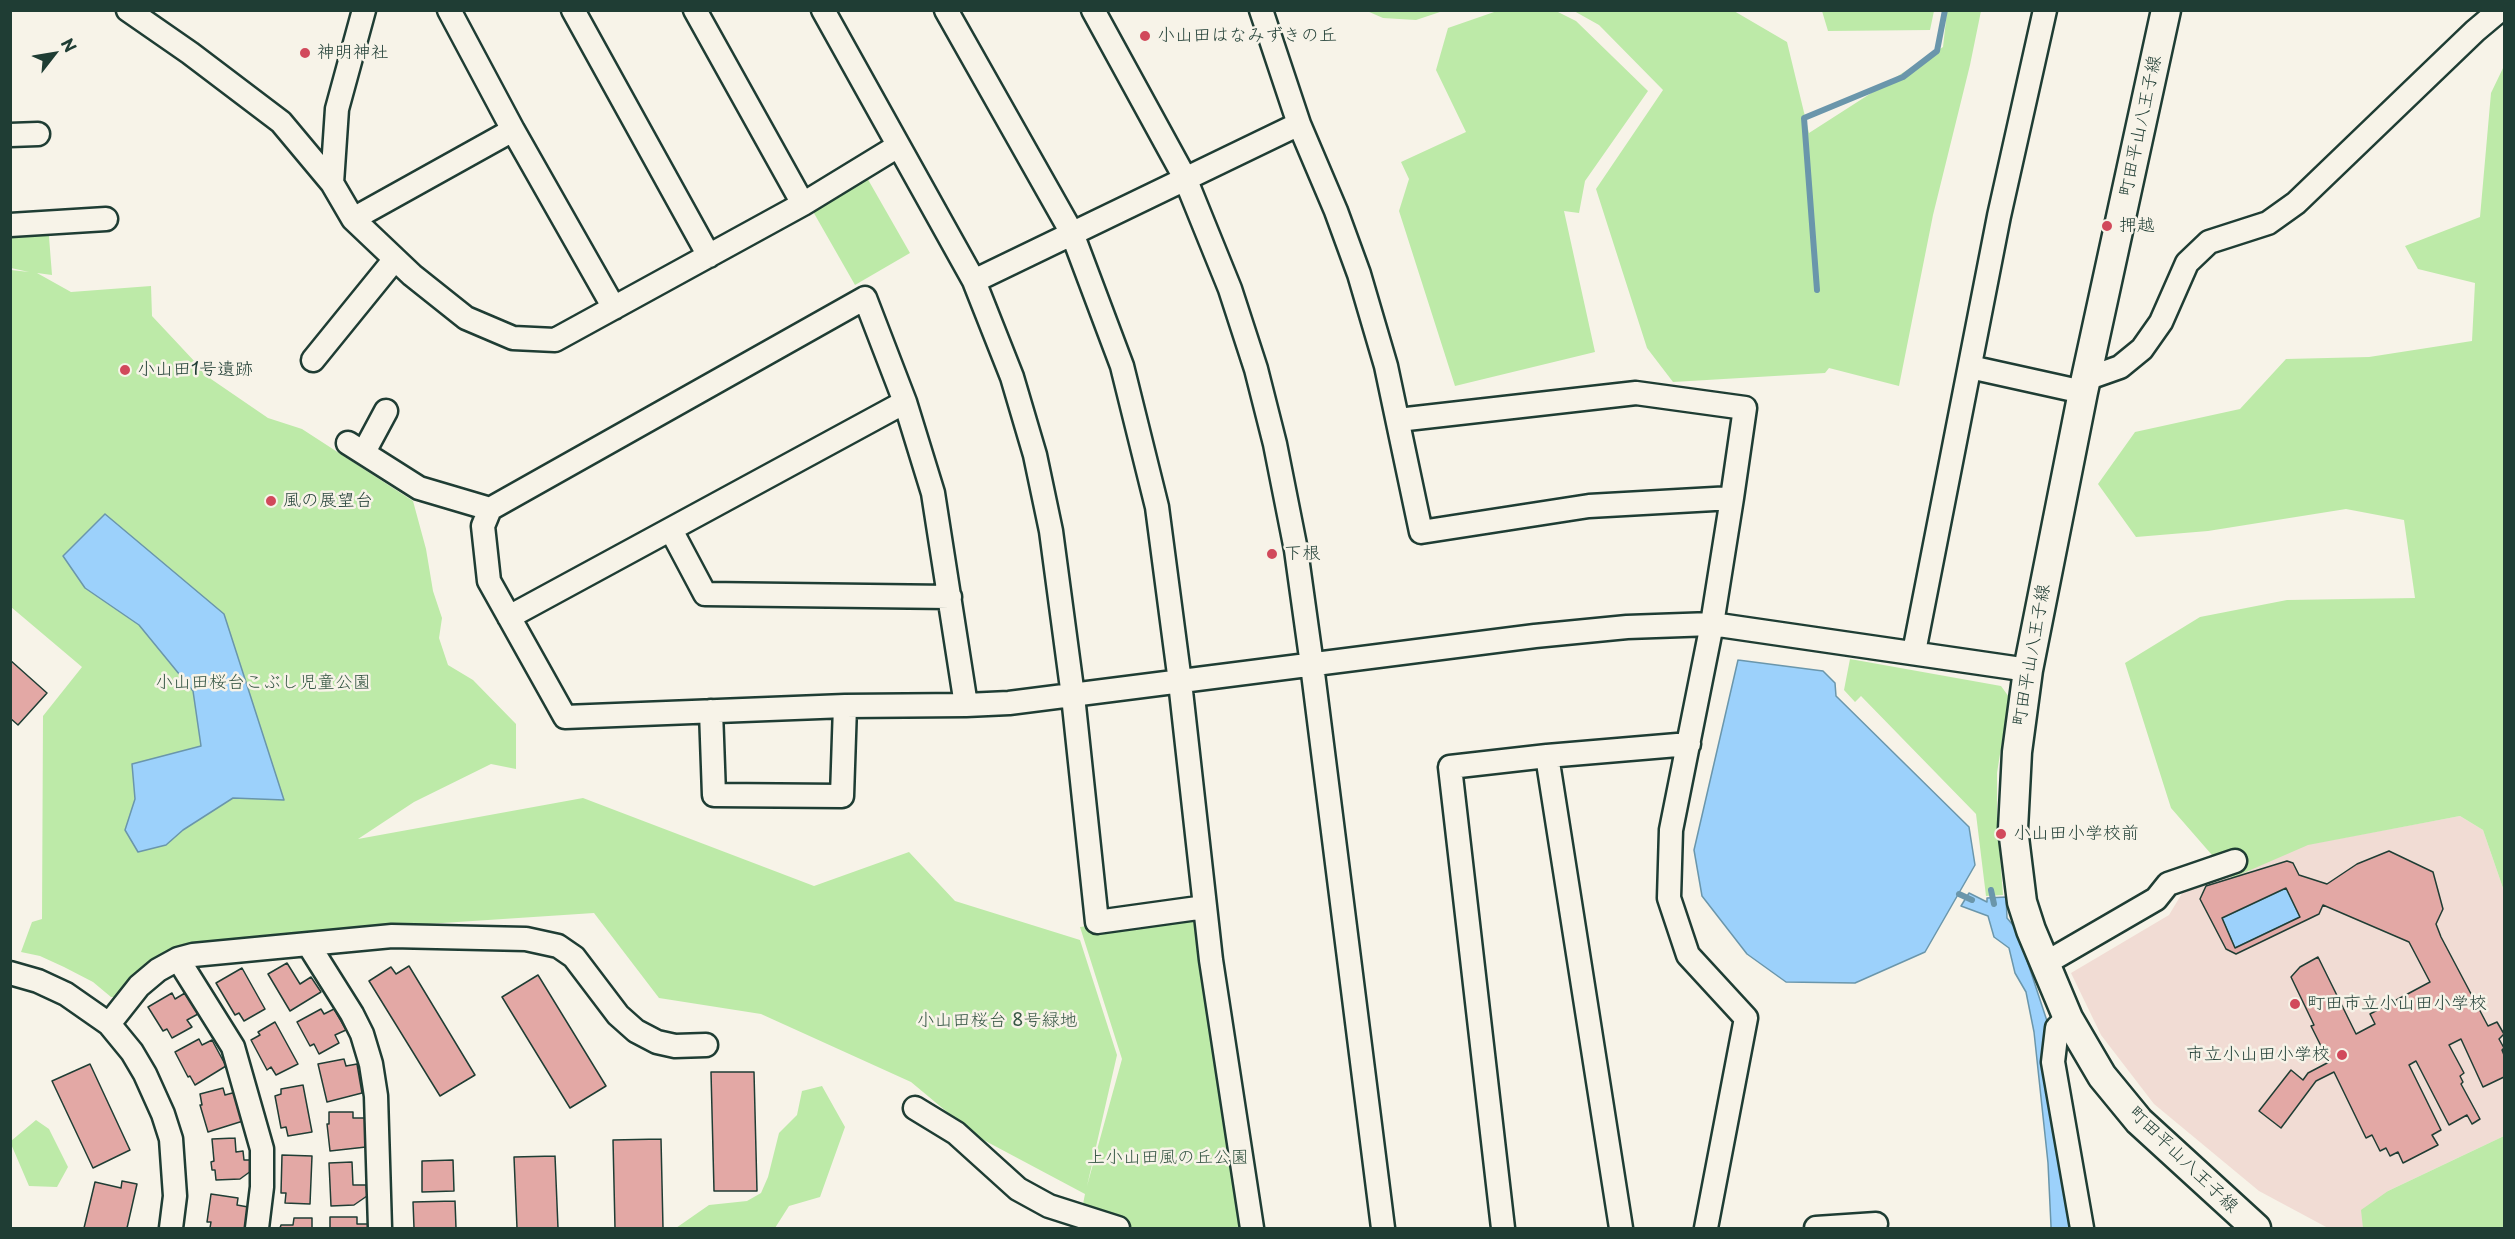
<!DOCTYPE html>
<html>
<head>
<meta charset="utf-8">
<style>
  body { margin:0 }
  #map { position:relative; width:2515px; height:1239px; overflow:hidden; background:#f7f3e8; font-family:"Playpen Sans",sans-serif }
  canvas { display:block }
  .frame { position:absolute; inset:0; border:12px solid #1f3d34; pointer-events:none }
  .north { position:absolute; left:24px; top:24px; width:60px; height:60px; -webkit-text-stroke:4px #f7f3e8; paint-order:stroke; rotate:59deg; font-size:16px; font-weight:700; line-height:24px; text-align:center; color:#1f3d34 }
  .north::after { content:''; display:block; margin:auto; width:21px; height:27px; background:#1f3d34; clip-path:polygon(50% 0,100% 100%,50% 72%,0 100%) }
</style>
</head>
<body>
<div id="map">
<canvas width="2515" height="1239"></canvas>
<div class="frame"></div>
<div class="north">N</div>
</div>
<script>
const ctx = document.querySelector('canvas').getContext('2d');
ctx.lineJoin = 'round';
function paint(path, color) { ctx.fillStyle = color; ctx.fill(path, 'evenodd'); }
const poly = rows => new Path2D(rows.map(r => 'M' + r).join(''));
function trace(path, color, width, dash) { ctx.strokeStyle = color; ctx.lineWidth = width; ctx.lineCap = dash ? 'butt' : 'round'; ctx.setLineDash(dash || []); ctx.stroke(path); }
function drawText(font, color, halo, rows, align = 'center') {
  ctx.font = font + ' "Playpen Sans","Klee One",sans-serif'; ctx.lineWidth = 5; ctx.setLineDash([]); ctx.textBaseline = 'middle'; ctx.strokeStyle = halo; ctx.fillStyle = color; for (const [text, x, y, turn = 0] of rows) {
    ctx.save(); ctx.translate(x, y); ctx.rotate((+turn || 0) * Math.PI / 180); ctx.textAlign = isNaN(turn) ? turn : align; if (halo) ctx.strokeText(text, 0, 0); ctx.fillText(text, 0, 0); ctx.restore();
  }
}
paint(poly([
  [2460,816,2483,830,2504,891,2504,1136,2388,1191,2365,1228,2328,1228,2259,1191,2154,1104,2101,1035,2071,973,2169,915,2187,885,2299,846]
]), '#f1dcd4');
paint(poly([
  [1367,11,1443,11,1416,20,1383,18],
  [1497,11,1556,11,1576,21,1648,91,1585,181,1579,213,1564,211,1595,352,1455,386,1399,211,1409,179,1401,162,1466,132,1436,70,1448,28],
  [1574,11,1734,11,1787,42,1809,133,1943,47,1947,11,1981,11,1970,65,1933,215,1899,386,1829,368,1825,373,1673,382,1647,348,1596,189,1663,90,1599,25],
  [1822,11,1822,10,1934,11,1930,30,1828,31],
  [2504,66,2504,891,2483,830,2460,816,2308,845,2232,878,2171,808,2125,663,2200,617,2287,600,2415,598,2404,520,2346,509,2208,531,2136,537,2098,484,2135,432,2240,409,2286,359,2369,357,2472,341,2475,283,2418,269,2405,246,2480,217,2491,93],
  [866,176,910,253,855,285,811,208],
  [48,224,52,275,37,273,71,292,151,286,152,316,211,379,268,418,302,429,413,501,426,549,433,591,442,618,439,638,448,665,473,680,516,724,516,769,491,764,414,802,358,839,583,798,814,886,909,852,955,901,1080,940,1117,1055,1087,1186,1122,1059,1080,927,1201,911,1250,1228,1125,1228,1081,1214,1085,1194,976,1136,911,1082,761,1014,659,998,594,913,321,931,188,946,118,997,111,997,93,982,64,967,40,956,21,952,32,922,42,919,43,716,82,667,11,607,11,270,29,272,11,268,11,227],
  [1850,659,2001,686,2009,697,1997,773,1997,816,2003,895,1986,896,1976,814,1861,696,1855,702,1844,690],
  [822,1086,845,1127,820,1197,789,1206,775,1228,676,1228,709,1205,747,1201,761,1193,768,1177,779,1133,797,1115,802,1091],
  [36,1120,49,1129,68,1167,57,1187,29,1186,11,1144,11,1141],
  [2504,1136,2504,1228,2363,1228,2361,1210,2388,1191]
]), '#bdeaa8');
const water = poly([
  [105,514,224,614,284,800,233,798,183,830,166,845,138,852,125,830,135,799,132,764,201,746,193,691,139,625,85,588,63,556,105,514],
  [1738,660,1823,671,1835,683,1836,696,1969,827,1975,865,1925,952,1855,983,1786,982,1747,954,1702,896,1694,850,1738,660],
  [2286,888,2300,917,2235,948,2222,918,2286,888],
  [1969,893,1987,902,1987,898,2006,897,2007,918,2017,930,2047,1021,2044,1071,2075,1228,2051,1228,2051,1226,2048,1163,2034,1032,2026,992,2015,973,2009,948,1994,937,1988,916,1961,906,1969,893]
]);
paint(water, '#9cd1fb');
trace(water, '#6a96ab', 1.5);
trace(poly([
  [1817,290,1804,118,1903,77,1937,51,1945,10],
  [1991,890,1994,904],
  [1959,894,1972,900]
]), '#6a96ab', 6);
const building = poly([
  [10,660,47,693,18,725,10,718,10,660],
  [2389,851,2433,872,2443,909,2436,924,2441,937,2488,1026,2497,1022,2504,1034,2499,1039,2504,1048,2502,1050,2504,1055,2504,1077,2483,1087,2461,1039,2449,1045,2464,1073,2460,1076,2463,1082,2461,1084,2480,1119,2472,1124,2467,1115,2449,1125,2416,1061,2409,1065,2441,1130,2432,1135,2438,1145,2403,1163,2398,1152,2390,1156,2386,1148,2380,1151,2372,1135,2366,1138,2334,1072,2316,1081,2281,1128,2259,1111,2291,1070,2303,1080,2308,1073,2329,1062,2311,1026,2314,1025,2291,977,2300,967,2318,957,2356,1034,2375,1024,2370,1014,2430,982,2409,942,2323,905,2319,914,2236,954,2226,949,2200,899,2206,886,2287,861,2293,863,2299,875,2327,884,2357,864,2389,851],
  [2286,888,2300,917,2235,948,2222,918,2286,888],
  [287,963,300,984,311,977,321,992,290,1011,268,974,287,963],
  [409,966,475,1075,440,1096,369,981,391,967,396,974,409,966],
  [242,968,265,1009,244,1021,239,1013,235,1015,216,983,242,968],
  [538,975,606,1086,570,1108,502,997,538,975],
  [172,993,175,999,185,993,198,1014,187,1020,192,1027,172,1038,167,1029,163,1031,148,1007,172,993],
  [321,1009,324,1014,334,1009,346,1030,335,1035,339,1043,319,1054,314,1044,310,1046,297,1022,321,1009],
  [275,1022,298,1064,276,1075,271,1067,267,1070,251,1040,260,1035,258,1032,275,1022],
  [199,1039,202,1045,212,1040,226,1066,195,1085,190,1076,188,1077,175,1052,199,1039],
  [344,1059,346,1066,357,1064,362,1093,327,1102,318,1064,344,1059],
  [90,1064,130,1150,93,1168,52,1081,90,1064],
  [711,1072,754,1072,757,1191,714,1191,711,1072],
  [303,1085,312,1132,288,1136,286,1127,281,1128,275,1096,281,1094,281,1089,303,1085],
  [223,1088,225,1095,236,1092,243,1121,208,1132,200,1105,202,1105,200,1094,223,1088],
  [329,1112,353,1112,353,1118,365,1118,366,1147,330,1151,327,1124,329,1124,329,1112],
  [235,1138,236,1152,243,1151,244,1160,250,1160,251,1171,240,1179,216,1180,215,1170,212,1170,211,1162,214,1161,212,1139,235,1138],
  [661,1139,663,1228,615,1228,613,1140,661,1139],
  [282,1155,312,1156,310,1204,285,1203,286,1193,281,1193,282,1155],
  [555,1156,558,1228,517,1228,514,1157,555,1156],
  [453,1160,454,1191,422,1192,422,1161,453,1160],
  [352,1162,353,1185,366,1185,367,1196,354,1205,331,1206,329,1163,352,1162],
  [122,1181,137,1184,127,1228,84,1228,95,1182,121,1188,122,1181],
  [211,1194,238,1198,237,1205,248,1207,245,1228,210,1228,211,1222,207,1222,211,1194],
  [455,1201,456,1228,414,1228,413,1202,455,1201],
  [330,1217,357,1217,357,1224,368,1224,368,1228,330,1228,330,1217],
  [294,1218,312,1218,312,1228,280,1228,281,1225,293,1225,294,1218]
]);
paint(building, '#e3a8a5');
trace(building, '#1f3d34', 1.5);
const minor = poly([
  [128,10,190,53,281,122,332,183],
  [364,10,337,109,332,183,353,219,412,275,466,318,513,338,555,340,803,204,898,146],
  [449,10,513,130,614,308],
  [573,10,709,256],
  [695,10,803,204],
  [823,10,974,281,1012,377,1035,455,1051,531,1073,696,1097,922,1205,907],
  [946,10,1072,233,1122,366,1157,507,1180,682,1211,960,1252,1228],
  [1093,10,1185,178,1230,289,1256,369,1275,444,1296,550,1312,665,1383,1228],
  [1261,10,1299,124,1336,211,1359,274,1386,366,1421,532,1589,506,1732,498,1712,624,1671,830,1669,898,1688,955,1746,1018,1706,1228],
  [10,135,38,134],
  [353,219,513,130],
  [10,225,106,219],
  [974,281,1299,124],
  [313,360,395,259],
  [1970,367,2083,392],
  [2086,379,2120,367,2142,349,2161,322,2187,263,2209,242,2268,223,2296,203,2475,31,2500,10],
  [1398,420,1636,393,1745,408,1732,498],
  [348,443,419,488,490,509],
  [364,452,386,411],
  [671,530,705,594,950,597],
  [509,617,905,402],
  [1914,652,1999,216,2045,10],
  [966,705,933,493,905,402,865,298,490,509,483,526,489,581,565,717,845,706,966,705,1009,703,1535,636,1627,627,1712,624,2028,670],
  [711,711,714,795,842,796,845,706],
  [308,944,352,1014,362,1034,371,1064,376,1096,380,1228],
  [178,959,233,1047,262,1149,262,1187,257,1228],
  [2044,964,2156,899,2168,884,2235,861],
  [10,973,38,981,66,994,109,1024,132,1052,145,1074,163,1114,171,1139,175,1196,171,1228],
  [2068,1018,2057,1028,2053,1062,2082,1228],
  [109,1024,139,986,158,970,178,959,193,955,392,936,526,939,558,946,574,957,618,1015,636,1031,657,1042,675,1046,706,1045],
  [915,1108,956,1133,1018,1189,1049,1206,1118,1228],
  [1503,1228,1450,767,1547,756],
  [1621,1228,1547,756,1689,744],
  [1816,1228,1876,1224]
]);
const major = poly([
  [2166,10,2083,392,2028,670,2017,752,2013,829,2022,902,2031,930,2068,1018,2102,1076,2139,1121,2256,1228]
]);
trace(minor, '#1f3d34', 27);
trace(major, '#1f3d34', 33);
trace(minor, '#f7f3e8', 22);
trace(major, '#f7f3e8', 28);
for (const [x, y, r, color] of [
  [1145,36,6,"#d1495b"],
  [305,53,6,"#d1495b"],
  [2107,226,6,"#d1495b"],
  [125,370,6,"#d1495b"],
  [271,501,6,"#d1495b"],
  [1272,554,6,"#d1495b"],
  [2001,834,6,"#d1495b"],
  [2295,1004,6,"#d1495b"],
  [2342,1055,6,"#d1495b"]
]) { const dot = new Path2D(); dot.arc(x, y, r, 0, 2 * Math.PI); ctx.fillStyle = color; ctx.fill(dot); trace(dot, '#f7f3e8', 2); }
drawText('18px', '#1f3d34', '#f7f3e8', [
  ["小山田はなみずきの丘",1157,36],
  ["神明神社",317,53],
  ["押越",2119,226],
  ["小山田1号遺跡",137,370],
  ["風の展望台",283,501],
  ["下根",1284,554],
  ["小山田小学校前",2013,834],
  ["町田市立小山田小学校",2307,1004],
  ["市立小山田小学校",2330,1055,"right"]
], 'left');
drawText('18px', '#1f3d34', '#f7f3e8', [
  ["町田平山八王子線",2141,126,-78],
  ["町田平山八王子線",2032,655,-80],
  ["町田平山八王子線",2183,1160,44]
]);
drawText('18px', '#375745', '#f7f3e8', [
  ["小山田桜台こぶし児童公園",263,683],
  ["小山田桜台 8号緑地",997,1021],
  ["上小山田風の丘公園",1168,1158]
]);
</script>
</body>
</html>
